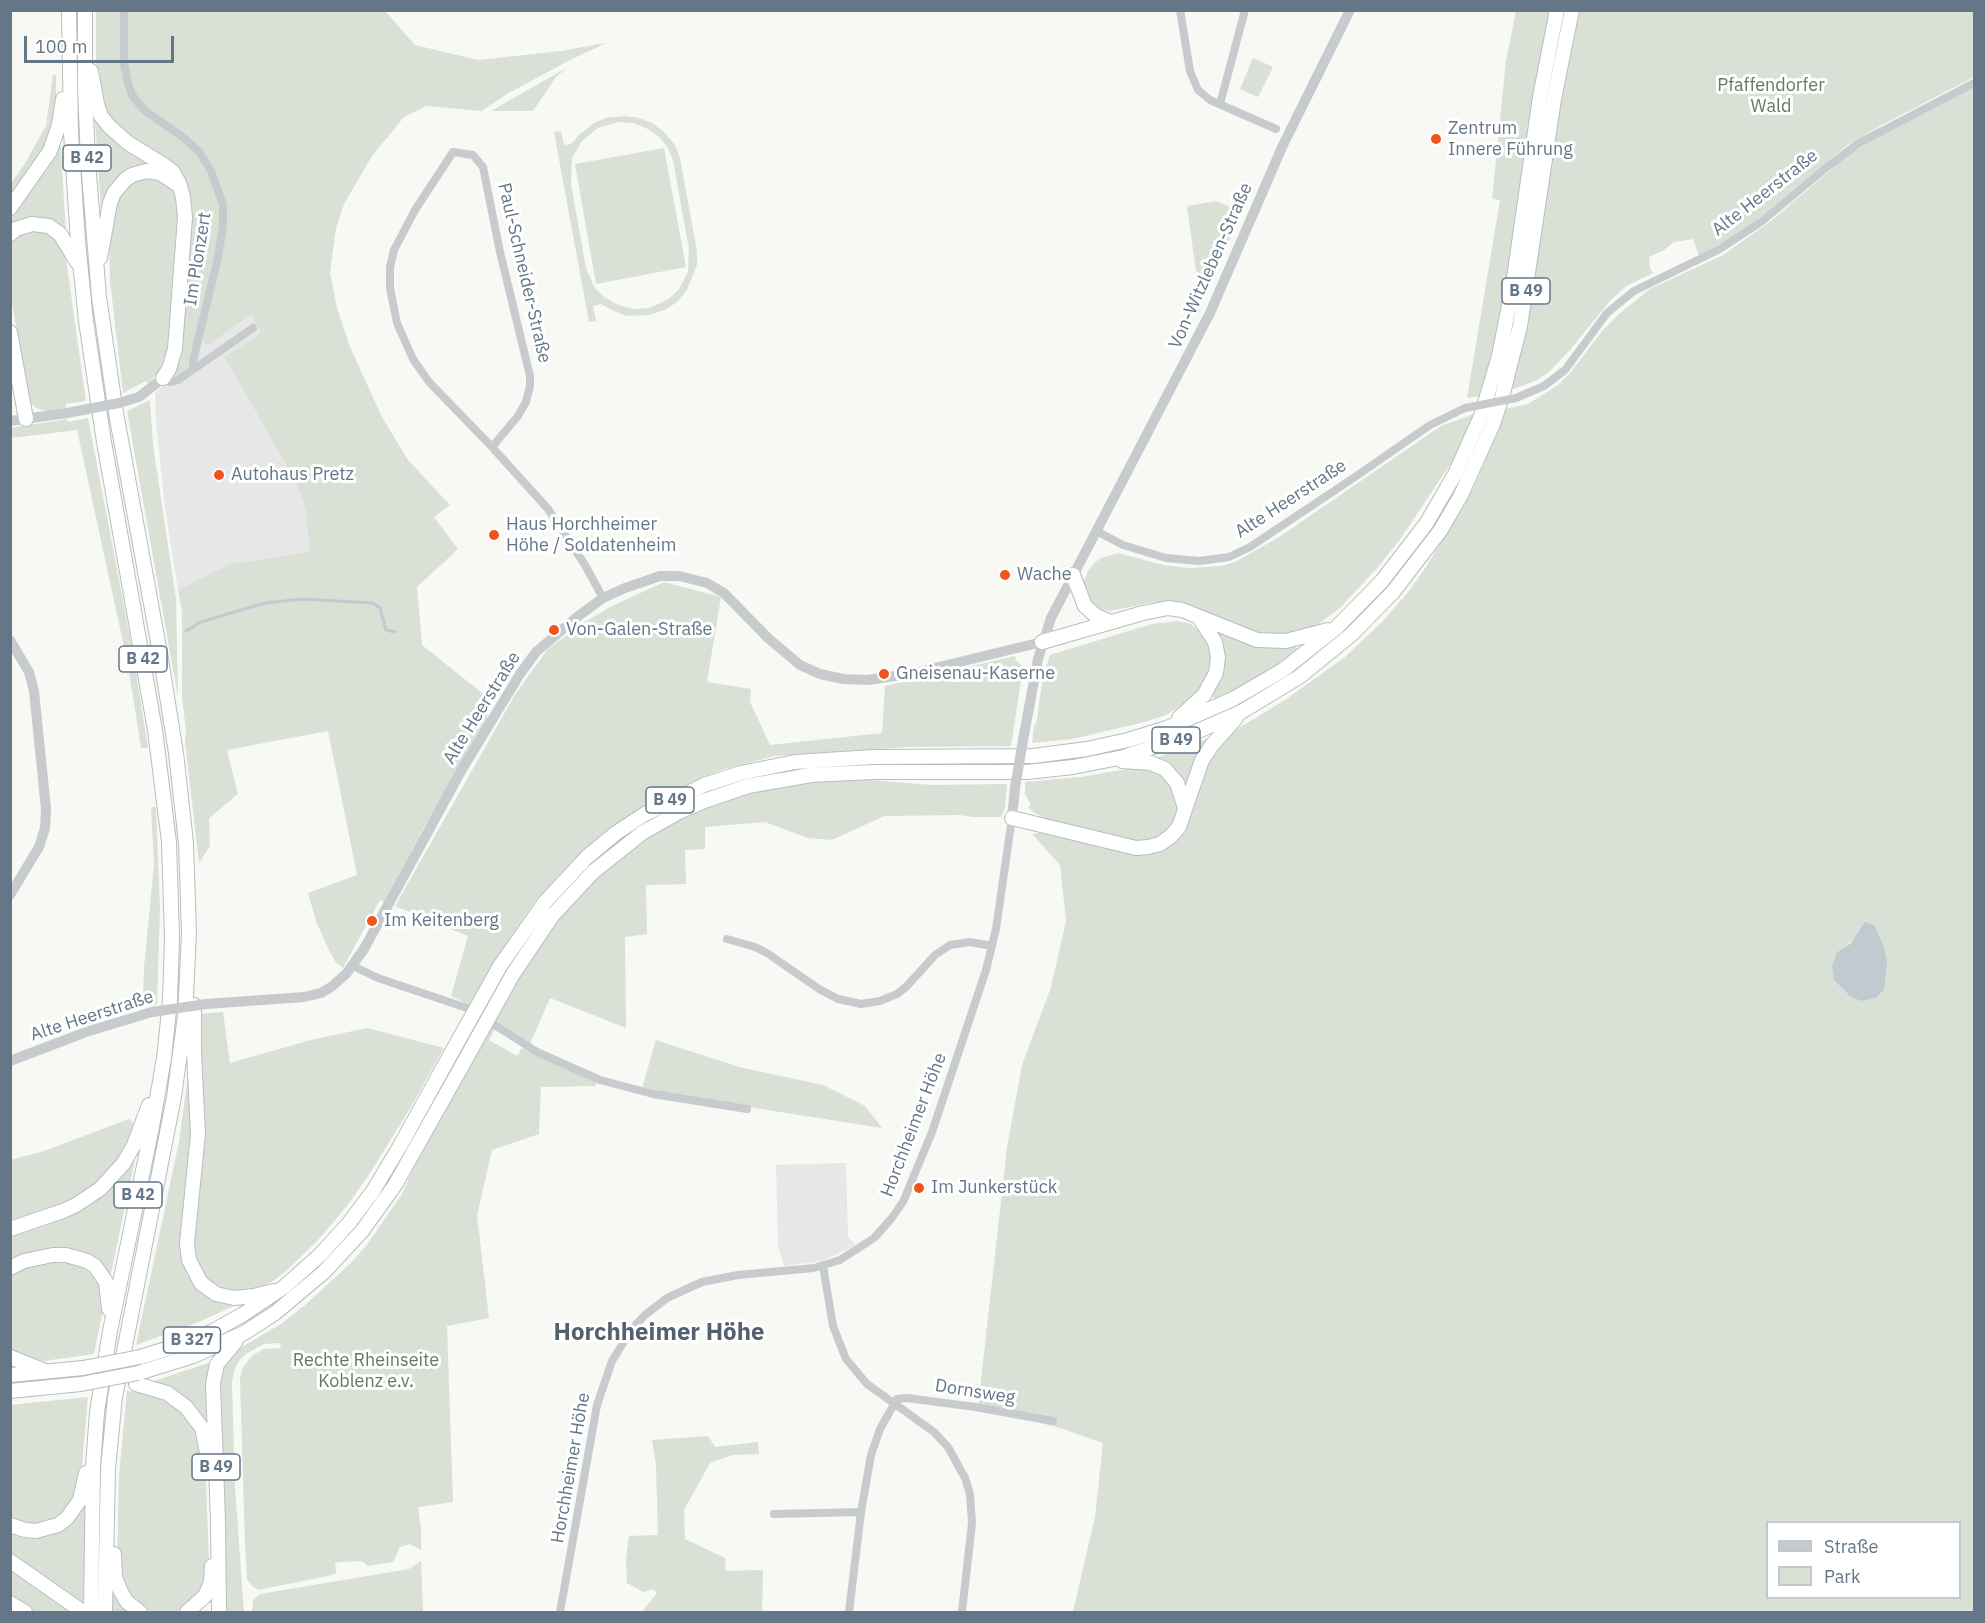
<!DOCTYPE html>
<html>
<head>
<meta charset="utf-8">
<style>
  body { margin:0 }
  #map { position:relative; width:1985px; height:1623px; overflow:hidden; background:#f8f8f5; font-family:"IBM Plex Sans",sans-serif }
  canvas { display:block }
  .frame { position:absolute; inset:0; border:12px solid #647788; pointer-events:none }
  .legend { position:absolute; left:1766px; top:1521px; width:195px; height:78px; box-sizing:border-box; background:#fff; border:2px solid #c1c9cf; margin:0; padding:8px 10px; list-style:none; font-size:18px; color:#647788 }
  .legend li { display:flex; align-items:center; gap:12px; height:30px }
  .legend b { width:30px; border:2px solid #c1c9cf }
  .scale { position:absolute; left:24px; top:36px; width:150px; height:27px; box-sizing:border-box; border:3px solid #647788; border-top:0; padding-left:8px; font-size:18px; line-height:21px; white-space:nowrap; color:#647788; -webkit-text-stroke:4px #fff; paint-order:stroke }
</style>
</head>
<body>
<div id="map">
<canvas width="1985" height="1623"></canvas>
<div class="frame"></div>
<ul class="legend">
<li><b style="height:8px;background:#c7cbce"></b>Straße</li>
<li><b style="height:16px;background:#d9e0d5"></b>Park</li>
</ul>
<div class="scale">100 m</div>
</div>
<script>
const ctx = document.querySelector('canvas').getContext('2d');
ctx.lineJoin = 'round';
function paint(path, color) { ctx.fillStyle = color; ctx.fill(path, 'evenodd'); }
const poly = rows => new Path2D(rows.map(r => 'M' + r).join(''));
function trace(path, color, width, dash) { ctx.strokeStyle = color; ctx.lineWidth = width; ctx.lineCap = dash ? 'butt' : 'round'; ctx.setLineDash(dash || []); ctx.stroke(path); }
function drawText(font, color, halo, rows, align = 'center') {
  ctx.font = font + ' "IBM Plex Sans",sans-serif'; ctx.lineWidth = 6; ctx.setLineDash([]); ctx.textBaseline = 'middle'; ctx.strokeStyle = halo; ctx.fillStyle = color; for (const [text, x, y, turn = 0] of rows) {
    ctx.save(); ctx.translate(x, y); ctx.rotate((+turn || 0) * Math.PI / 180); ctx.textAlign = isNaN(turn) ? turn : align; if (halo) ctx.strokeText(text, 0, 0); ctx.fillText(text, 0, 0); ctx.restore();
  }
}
paint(poly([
  [251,315,261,333,283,457,296,482,306,510,311,552,229,564,178,590,165,508,156,421,155,393,166,382,197,339,208,345],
  [846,1163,848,1237,856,1245,822,1261,784,1266,778,1246,776,1165]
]), '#e6e7e6');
paint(poly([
  [96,11,385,11,415,45,478,60,561,51,606,43,570,60,507,94,482,111,426,106,404,117,372,156,344,204,336,228,330,273,337,308,350,347,382,417,408,460,450,505,434,517,458,549,417,587,422,645,482,693,487,700,488,710,487,719,423,829,384,902,380,900,343,968,335,961,328,948,316,921,308,893,357,875,328,731,227,750,238,794,209,818,210,846,199,863,185,742,186,732,182,696,182,612,178,590,229,564,310,552,306,510,296,482,225,357,261,333,251,315,208,345,197,339,187,370,178,377,173,373,190,206,138,144,106,116,96,74,100,74,100,71,96,70],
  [1516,11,1552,11,1498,333,1481,396,1467,398,1500,200,1492,199,1506,61],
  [1578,11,1974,11,1974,77,1882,125,1846,146,1757,220,1735,236,1699,256,1693,239,1674,242,1664,250,1649,257,1650,268,1653,273,1625,287,1609,302,1570,350,1548,373,1535,381,1511,390,1530,310,1559,103],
  [1253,58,1273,67,1258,97,1240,89],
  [568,67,556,77,533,111,491,111],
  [53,75,56,75,56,103,54,122,46,146,11,200,11,183,24,165,46,126],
  [1974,87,1974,1612,1073,1612,1095,1517,1103,1443,1060,1428,978,1407,1007,1147,1022,1065,1051,987,1066,921,1060,865,1032,834,1046,832,1165,847,1203,767,1225,739,1234,731,1285,700,1345,657,1384,620,1409,591,1426,567,1475,485,1505,409,1528,404,1558,385,1570,373,1603,330,1619,314,1650,289,1723,255,1771,221,1848,155,1883,133],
  [1874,925,1878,936,1861,1001,1843,990,1837,952],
  [1768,1522,1960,1522,1960,1598,1768,1598],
  [625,116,639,118,652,123,663,131,675,145,680,158,697,251,697,265,687,290,676,303,664,310,649,315,627,316,614,311,601,304,593,306,596,321,589,322,554,132,561,131,564,145,571,144,580,134,594,123,606,118],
  [619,122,633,123,648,129,659,137,668,148,673,160,689,249,688,272,679,289,669,299,649,308,633,309,618,305,604,297,595,288,586,268,571,184,572,158,582,141,598,128],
  [95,119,157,165,108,195,101,211],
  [60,135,66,232,61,229,11,229,11,216],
  [664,148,686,267,596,284,575,164],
  [152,176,171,187,178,204,168,347,166,358,157,374,148,383,146,381,123,393,110,281,109,236,115,201,120,191,137,178],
  [1216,201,1241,212,1197,318,1200,301,1187,206],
  [42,229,56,236,65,251,86,401,66,404,66,408,46,411,36,408,29,401,11,297,10,242,24,231],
  [150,400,153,445,176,599,178,697,127,411],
  [1474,414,1457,454,1401,538,1378,567,1340,608,1312,629,1298,633,1267,637,1189,605,1177,602,1154,602,1110,611,1101,610,1089,601,1084,587,1084,581,1088,571,1094,563,1101,558,1118,553,1163,565,1190,568,1221,566,1235,562,1279,537,1441,426],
  [88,418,133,653,148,748,141,748,128,665,77,430,11,438,11,428,67,419,68,422],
  [664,582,721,597,707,682,751,689,750,702,770,745,882,733,885,686,1015,656,1016,660,1023,667,1011,746,907,747,775,756,724,769,693,781,661,797,624,819,575,858,536,900,494,962,469,1005,451,996,468,936,395,906,516,693,548,649,583,623,610,607],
  [1178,621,1189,623,1200,631,1206,638,1211,649,1212,661,1207,681,1197,696,1166,715,1145,722,1072,739,1032,743,1034,727,1037,720,1042,681,1050,655,1152,624],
  [1213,629,1294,645,1298,650,1255,680,1215,702,1212,694],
  [1212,737,1185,783,1155,758,1190,746],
  [1132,768,1142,768,1158,772,1170,781,1179,804,1173,825,1162,836,1151,841,1137,842,1048,820,1033,812,1028,807,1031,805,1025,794,1025,782,1081,777],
  [858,779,932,785,1007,784,1005,808,1001,817,973,817,960,815,884,816,832,840,808,838,765,822,705,827,705,849,685,850,686,884,646,885,647,934,625,937,626,1028,550,998,530,1044,494,1022,535,949,556,921,599,874,643,840,693,813,748,792,808,782],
  [151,807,156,807,160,908,157,1004,145,1006,143,1000,144,967,154,865],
  [223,1012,230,1063,311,1040,367,1028,444,1048,411,1107,368,1176,346,1207,320,1238,286,1271,273,1281,253,1290,227,1293,205,1280,192,1256,197,1014],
  [491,1027,495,1029,489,1040,517,1056,522,1048,597,1081,595,1086,541,1087,539,1134,492,1150,477,1215,489,1318,447,1326,453,1502,418,1507,421,1530,421,1550,410,1544,400,1547,393,1562,368,1566,362,1561,340,1562,335,1563,336,1573,328,1576,258,1590,252,1586,247,1579,245,1546,240,1378,243,1367,253,1355,264,1349,281,1348,280,1343,264,1344,247,1353,239,1361,234,1371,232,1383,235,1487,244,1612,223,1612,218,1377,226,1360,237,1350,281,1324,305,1305,350,1264,366,1246,402,1194,411,1173],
  [656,1040,739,1067,823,1085,865,1106,882,1128,653,1092,642,1088],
  [188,1076,193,1132,188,1167,182,1255,185,1268,192,1280,240,1303,199,1322,136,1345,179,1142],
  [129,1119,138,1127,124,1154,93,1188,74,1201,11,1224,10,1160,44,1151],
  [135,1160,110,1278,90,1257,11,1262,10,1234,52,1220],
  [65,1260,86,1266,98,1277,105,1299,94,1354,44,1361,32,1359,11,1352,10,1274,26,1265],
  [214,1361,211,1431,151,1382],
  [127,1391,144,1392,159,1397,183,1411,197,1431,205,1454,209,1565,205,1586,186,1608,174,1612,154,1612,141,1608,126,1595,117,1567,119,1475],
  [88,1397,80,1489,65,1515,35,1527,11,1519,10,1405],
  [708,1436,715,1447,758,1442,759,1454,732,1455,710,1463,684,1510,685,1539,725,1558,726,1571,763,1570,762,1612,642,1612,657,1593,653,1589,643,1592,627,1583,626,1559,629,1536,658,1535,656,1466,652,1440],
  [86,1495,85,1594,83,1594,83,1605,74,1597,17,1560,11,1552,11,1533,27,1536,40,1536,60,1531,69,1525,77,1515],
  [421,1561,423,1612,252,1612,253,1600,260,1594,409,1569],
  [10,1567,74,1612,35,1612,11,1597],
  [112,1588,130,1612,113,1612,113,1610,111,1610]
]), '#d9e0d5');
paint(poly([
  [1865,922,1874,925,1884,947,1887,963,1884,990,1875,998,1861,1001,1850,996,1834,980,1832,966,1837,952,1851,943]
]), '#c0cbd1');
trace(poly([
  [186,631,201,622,244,609,266,603,302,599,373,603,380,608,386,630,395,632]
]), '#c0cbd1', 3);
const trunk = poly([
  [69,10,71,133,78,242,86,321,104,442,155,730,169,842,172,938,170,1001,164,1058,152,1127,110,1331,97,1412,93,1466,91,1612],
  [85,10,85,87,88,162,99,297,116,413,160,653,176,753,186,843,189,933,185,1016,174,1097,115,1397,108,1468,105,1612],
  [91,71,97,104,101,116,109,126,128,143,164,165,173,172,179,183,183,197,185,217,175,349,169,369,163,378],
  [10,208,50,151,59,125,63,99],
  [10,234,16,229,32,224,49,226,60,234,77,262],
  [100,258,110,203,114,193,125,180,132,175,146,171,160,173,175,183],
  [10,332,26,419],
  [1073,575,1085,606,1096,616,1111,622],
  [1042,642,1143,613,1168,608,1182,610,1257,640,1286,641,1328,630],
  [1179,718,1204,695,1216,673,1218,657,1215,642,1200,619],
  [1122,761,1151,763,1165,769,1177,783,1185,808],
  [1012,818,1136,848,1148,847,1160,844,1171,836,1179,827,1202,760,1212,745,1236,718],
  [500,966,545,902,587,857,616,833,645,814,704,785,741,773,795,762,873,757,1033,756,1087,749,1128,740,1167,728,1233,699,1283,670,1336,628,1382,581,1426,524,1455,474,1481,416,1499,356,1513,285,1540,97,1557,10],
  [513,974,552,916,593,872,642,833,679,812,704,801,748,786,811,775,873,772,1027,772,1073,767,1124,757,1189,735,1241,712,1299,677,1352,634,1393,592,1440,531,1461,495,1493,424,1502,397,1520,326,1554,99,1572,10],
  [194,1005,194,1053,198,1134,187,1243,189,1260,201,1283,216,1294,234,1298,254,1296,273,1291],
  [10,1229,63,1211,76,1205,100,1189,123,1164,134,1145,149,1105],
  [10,1268,24,1261,53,1255,66,1255,87,1261,95,1266,106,1282,109,1309],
  [10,1357,45,1371],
  [140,1357,183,1344,213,1331,242,1315,284,1287,320,1255,349,1223,373,1191,400,1146,448,1059],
  [138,1373,193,1356,244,1333,275,1313,324,1272,362,1231,395,1185,463,1064],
  [10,1375,83,1368],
  [136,1384,167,1393,186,1407,202,1428,208,1457],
  [10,1391,81,1384],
  [10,1525,25,1530,36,1531,58,1525,67,1518,80,1500,86,1473],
  [114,1554,115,1577,120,1590,127,1602,140,1612],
  [10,1561,83,1612],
  [10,1603,25,1612],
  [187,1612,205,1596,211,1582,212,1566],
  [219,1612,218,1521,213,1384,217,1364,236,1341]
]);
trace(trunk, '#b9bdc0', 16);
trace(poly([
  [124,10,124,63,127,80,132,95,144,110,184,138,200,153,211,171,223,205,223,226,218,257,193,361,193,369],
  [1180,10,1190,71,1198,90,1210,100,1276,129],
  [1220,104,1245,10],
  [163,378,170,382,178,380,253,328],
  [1516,398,1544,386,1565,370,1607,313,1634,291,1720,249,1761,222,1827,167,1859,143,1974,83],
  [492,447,518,416,526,402,530,386,530,376,500,252,483,167,473,155,453,152,415,210,394,250,390,267,390,288,397,323,413,359,429,382,492,447,548,509,585,565,603,598],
  [1098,532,1123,545,1166,558,1199,561,1229,557,1250,547,1352,479,1430,425,1465,408],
  [727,939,755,947,767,953,819,989,838,999,861,1004,880,1001,897,994,906,987,935,955,950,945,970,942,992,946],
  [353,966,378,978,467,1008],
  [493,1024,537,1052,600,1080,653,1094,747,1109],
  [823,1266,833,1326,846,1359,867,1384,934,1432,948,1447,965,1478,970,1494,972,1523,962,1612],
  [774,1514,861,1512],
  [560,1612,597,1405,612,1361,632,1329,645,1315,667,1298,702,1282,738,1275,814,1268,840,1260,874,1238,891,1219,903,1202,932,1132,986,970,996,929,1012,818],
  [849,1612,861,1512,871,1455,880,1429,897,1399,907,1398,975,1407,1053,1421]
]), '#c7cbce', 8);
trace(poly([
  [139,397,163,378],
  [10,421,67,413],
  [10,640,29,672,34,691,46,809,45,828,39,847,10,895],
  [1023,740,1038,659,1051,618,1210,313,1283,145,1350,10],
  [1012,818,1015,788],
  [206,1004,304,997,321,993,331,987,346,974,364,949,461,771,520,674,536,652,577,617,603,598,625,588,660,576,679,576,707,583,724,593,768,638,800,665,820,674,843,679,868,680,914,673,1042,642],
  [10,1061,86,1032,152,1012]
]), '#c7cbce', 10);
trace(trunk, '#fff', 14);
const trunkBridge = poly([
  [448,1059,500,966],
  [463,1064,513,974],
  [83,1368,140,1357],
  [81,1384,138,1373]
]);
trace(trunkBridge, '#b9bdc0', 16, []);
trace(poly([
  [1465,408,1516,398]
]), '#c7cbce', 8);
trace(poly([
  [67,413,119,403,139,397],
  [1015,788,1023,740],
  [152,1012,206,1004]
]), '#c7cbce', 10);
trace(trunkBridge, '#fff', 14);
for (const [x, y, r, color] of [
  [1436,139,6,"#f1541b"],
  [219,475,6,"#f1541b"],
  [494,535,6,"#f1541b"],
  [1005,575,6,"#f1541b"],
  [554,630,6,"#f1541b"],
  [884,674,6,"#f1541b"],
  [372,921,6,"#f1541b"],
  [919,1188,6,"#f1541b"]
]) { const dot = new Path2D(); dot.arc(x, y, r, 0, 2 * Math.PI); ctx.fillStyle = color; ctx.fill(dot); trace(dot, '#fff', 2); }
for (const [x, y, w] of [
  [87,158,48],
  [1526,291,48],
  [143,659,48],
  [1176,740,48],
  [670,800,48],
  [138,1195,48],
  [192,1340,57],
  [216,1467,48]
]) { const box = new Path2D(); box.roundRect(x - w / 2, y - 13, w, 26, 4.5); ctx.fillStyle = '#fff'; ctx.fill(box); trace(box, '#647788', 1.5); }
drawText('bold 16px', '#647788', null, [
  ["B 42",87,158],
  ["B 49",1526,291],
  ["B 42",143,659],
  ["B 49",1176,740],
  ["B 49",670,800],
  ["B 42",138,1195],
  ["B 327",192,1340],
  ["B 49",216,1467]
]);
drawText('18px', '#647a60', '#fff', [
  ["Pfaffendorfer",1771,86],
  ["Wald",1771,107],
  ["Rechte Rheinseite",366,1361],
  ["Koblenz e.v.",366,1382]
]);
drawText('18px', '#647788', '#fff', [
  ["Zentrum",1448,129],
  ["Innere Führung",1448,150],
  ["Autohaus Pretz",231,475],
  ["Haus Horchheimer",506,525],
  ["Höhe / Soldatenheim",506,546],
  ["Wache",1017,575],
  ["Von-Galen-Straße",566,630],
  ["Gneisenau-Kaserne",896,674],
  ["Im Keitenberg",384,921],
  ["Im Junkerstück",931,1188]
], 'left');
drawText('18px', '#647788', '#fff', [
  ["Alte Heerstraße",1765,193,-38],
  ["Im Plonzert",198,259,-81],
  ["Von-Witzleben-Straße",1211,266,-66],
  ["Paul-Schneider-Straße",524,273,77],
  ["Alte Heerstraße",1291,499,-33],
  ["Alte Heerstraße",482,708,-58],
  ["Alte Heerstraße",92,1016,-18],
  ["Horchheimer Höhe",914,1125,-69],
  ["Dornsweg",975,1392,9],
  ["Horchheimer Höhe",571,1468,-80]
]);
drawText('bold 24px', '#53606d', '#fff', [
  ["Horchheimer Höhe",659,1333]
]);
</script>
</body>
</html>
